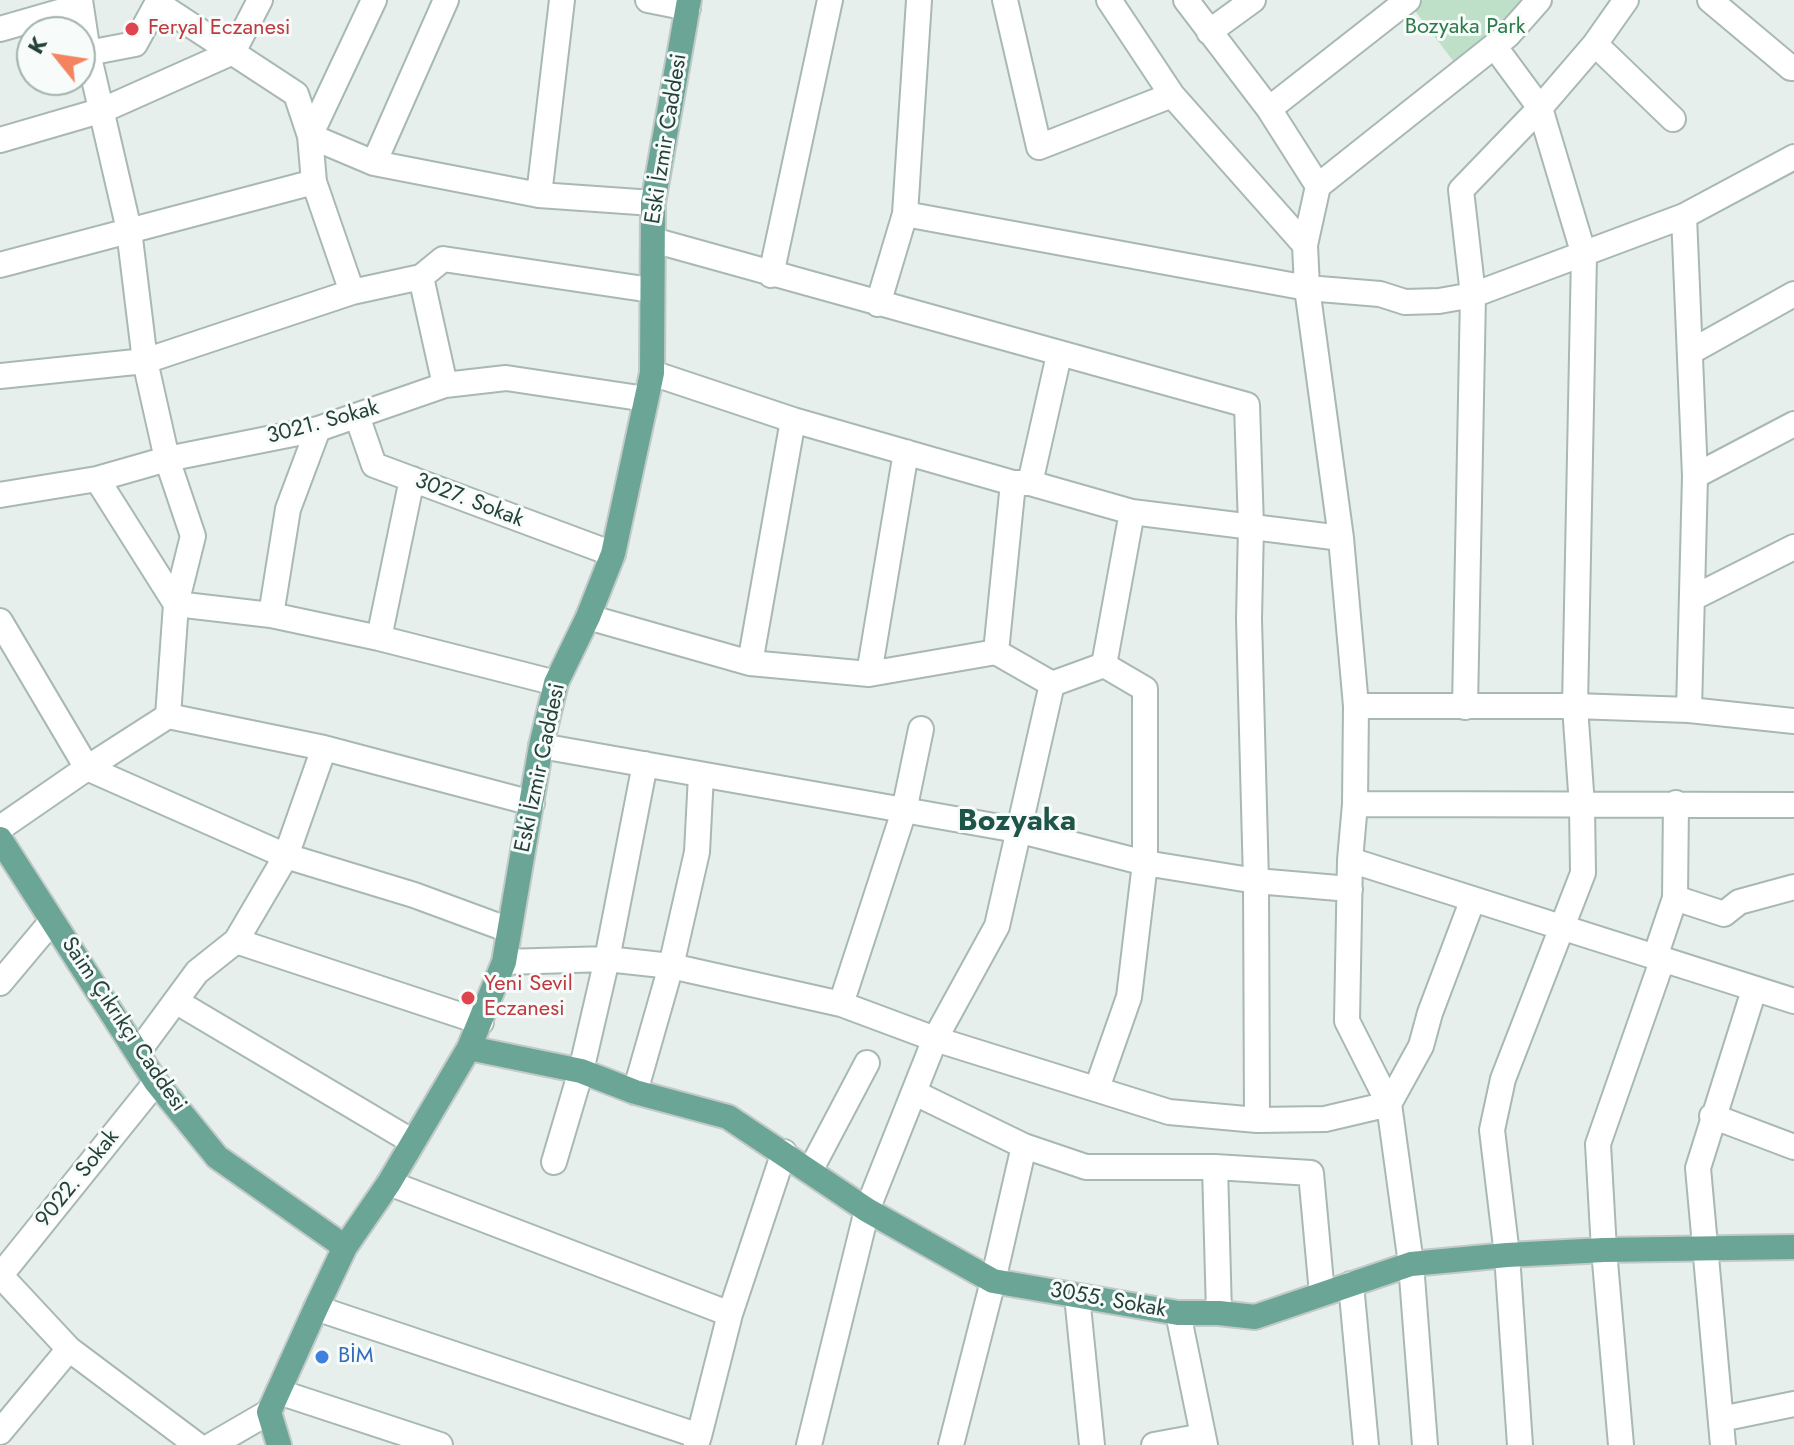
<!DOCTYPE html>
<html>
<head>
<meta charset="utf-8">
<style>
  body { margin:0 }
  #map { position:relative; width:1794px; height:1445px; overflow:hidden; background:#e6efeb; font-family:Jost,sans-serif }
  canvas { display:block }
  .north { position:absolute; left:16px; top:16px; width:80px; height:80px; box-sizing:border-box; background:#f7fbf9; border:2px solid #a3b1ad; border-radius:50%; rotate:300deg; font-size:22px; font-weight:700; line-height:32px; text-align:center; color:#24423a }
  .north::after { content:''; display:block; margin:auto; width:28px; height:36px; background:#f4845f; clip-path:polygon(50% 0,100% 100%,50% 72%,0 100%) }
</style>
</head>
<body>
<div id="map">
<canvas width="1794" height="1445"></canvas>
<div class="north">K</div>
</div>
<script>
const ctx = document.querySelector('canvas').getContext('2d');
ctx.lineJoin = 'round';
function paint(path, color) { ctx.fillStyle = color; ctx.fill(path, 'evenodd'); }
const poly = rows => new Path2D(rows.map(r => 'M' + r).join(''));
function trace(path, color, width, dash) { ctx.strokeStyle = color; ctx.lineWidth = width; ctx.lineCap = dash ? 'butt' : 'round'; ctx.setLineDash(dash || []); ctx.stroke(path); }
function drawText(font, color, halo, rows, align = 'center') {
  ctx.font = font + ' Jost,sans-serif'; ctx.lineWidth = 6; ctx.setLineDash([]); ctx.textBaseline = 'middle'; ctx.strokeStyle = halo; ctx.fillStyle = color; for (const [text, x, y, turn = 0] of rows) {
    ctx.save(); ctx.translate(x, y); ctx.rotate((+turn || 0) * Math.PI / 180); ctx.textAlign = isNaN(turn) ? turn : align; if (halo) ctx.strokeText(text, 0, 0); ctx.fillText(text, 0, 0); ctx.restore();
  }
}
paint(poly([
  [1423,0,1533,0,1460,70,1413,8]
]), '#bfe0c8');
const minor = poly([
  [374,0,310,136,374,163,539,195,653,203],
  [648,0,688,8],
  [1005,0,1039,147,1172,95],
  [1109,0,1172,95,1305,245,1307,288,1341,538,1356,706,1355,804,1350,860,1347,1021,1389,1104,1411,1264,1425,1445],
  [1186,0,1269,109,1318,186,1305,245],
  [1710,0,1791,68],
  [157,3,296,94,310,136,314,182,352,292],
  [0,29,80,6],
  [1209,32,1253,0],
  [1595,44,1673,119],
  [88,53,135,44,159,0],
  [1269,109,1408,0],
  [0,140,103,110,233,52,260,0],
  [374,163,446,0],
  [1318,186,1508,35,1539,0],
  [539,195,562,0],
  [905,214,1307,288,1380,294,1405,302,1439,301,1473,295,1461,190,1540,108,1495,47],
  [1684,216,1695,476,1689,710],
  [653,240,1247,405,1251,526,1249,619,1256,881,1257,1120],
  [0,265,314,182],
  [771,275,830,0],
  [878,304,905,214,919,0],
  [1692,351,1794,294],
  [652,373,793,420,1013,483,1030,483,1132,512,1341,538],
  [0,376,145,361,352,292,421,277],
  [445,385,421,277,443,259,651,290],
  [357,416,374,465,613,554],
  [1695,476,1794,424],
  [97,479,176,604,271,615,379,638,556,683],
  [1030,483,1059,355],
  [0,495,97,479,167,459,318,429,445,385,506,378,646,399],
  [1693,598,1794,547],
  [271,615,288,509,318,429],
  [588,617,750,663,869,674,996,652,1052,684,1104,665,1145,689,1145,863,1129,997,1097,1088],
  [0,621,87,768,286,856,414,895,509,930],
  [379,638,412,479],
  [996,652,1013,483],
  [750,663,793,420],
  [1104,665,1132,512],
  [869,674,906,452],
  [1356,706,1575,706,1689,710,1794,721],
  [1465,707,1473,295,1684,216,1794,157],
  [168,716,324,748,532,803],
  [541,746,1017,830,1145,863,1256,881,1350,889],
  [1355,804,1794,805],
  [0,828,87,768,168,716,176,604,193,536,167,459,145,361,129,230,88,53,80,0],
  [1350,860,1794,1001],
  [1675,898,1724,914,1739,902,1794,887],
  [236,941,481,1022],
  [1655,957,1675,898,1676,803],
  [504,962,607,959,671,966,841,1004,935,1039,1169,1112,1257,1120,1325,1119,1389,1104,1421,1046,1430,1013,1473,899],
  [0,983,52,921],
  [177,1002,413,1142],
  [841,1004,904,811,921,729],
  [138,1052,197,972,236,941,286,856,324,748],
  [635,1092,671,966,697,852,701,775],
  [915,1093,1024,1146,1086,1167,1215,1167,1311,1173,1322,1294],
  [1712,1116,1794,1147],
  [554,1162,581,1071,607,959,645,764],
  [1215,1167,1219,1313],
  [810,1171,867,1063],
  [389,1183,730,1314],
  [0,1275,69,1349,197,1445],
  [0,1276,156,1082],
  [1351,1284,1366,1445],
  [1077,1296,1092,1445],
  [316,1308,699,1436,696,1445],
  [1178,1313,1205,1445],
  [279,1392,440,1445],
  [1721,1419,1794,1404],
  [0,1432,69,1349],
  [699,1436,730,1314,784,1152],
  [212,1445,269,1412],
  [809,1445,867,1210,935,1039,997,926,1052,684],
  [951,1445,993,1281,1024,1146],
  [1154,1445,1203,1436],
  [1520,1445,1507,1255,1492,1130,1503,1079,1583,873,1582,806,1575,706,1584,255,1540,108,1595,44,1626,0],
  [1621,1445,1604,1250,1598,1144,1662,961],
  [1723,1445,1698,1168,1754,990]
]);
const major = poly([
  [0,839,156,1082,217,1157,345,1247],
  [469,1048,581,1071,635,1092,728,1117,867,1210,993,1281,1178,1313,1219,1313,1255,1317,1411,1264,1507,1255,1604,1250,1794,1247],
  [279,1445,269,1412,316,1308,345,1247,389,1183,469,1048,504,962,541,746,556,683,588,617,613,554,652,373,653,203,689,0]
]);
trace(minor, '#a8b8b2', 28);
trace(major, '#c2cac8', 28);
trace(minor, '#fff', 24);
trace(major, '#6aa596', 24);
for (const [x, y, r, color] of [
  [132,29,8,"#e0444e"],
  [468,998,8,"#e0444e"],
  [322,1357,8,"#3f7fe0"]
]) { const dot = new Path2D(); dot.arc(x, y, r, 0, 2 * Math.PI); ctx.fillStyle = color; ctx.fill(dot); trace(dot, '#f7fbf9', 3); }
drawText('22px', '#2d7a4b', '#f7fbf9', [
  ["Bozyaka Park",1465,28]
]);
drawText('22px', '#be3a42', '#f7fbf9', [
  ["Feryal Eczanesi",148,29],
  ["Yeni Sevil",484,985],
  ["Eczanesi",484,1010]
], 'left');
drawText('22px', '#24423a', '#f7fbf9', [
  ["Eski İzmir Caddesi",667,139,-81],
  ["3021. Sokak",323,423,-15],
  ["3027. Sokak",469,501,21],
  ["Eski İzmir Caddesi",541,768,-78],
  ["Saim Çıkrıkçı Caddesi",123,1025,56],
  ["9022. Sokak",78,1179,-51],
  ["3055. Sokak",1108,1301,10]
]);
drawText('22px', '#366cbe', '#f7fbf9', [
  ["BİM",338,1357]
], 'left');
drawText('bold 30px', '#1f5548', '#f7fbf9', [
  ["Bozyaka",1017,823]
]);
</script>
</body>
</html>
